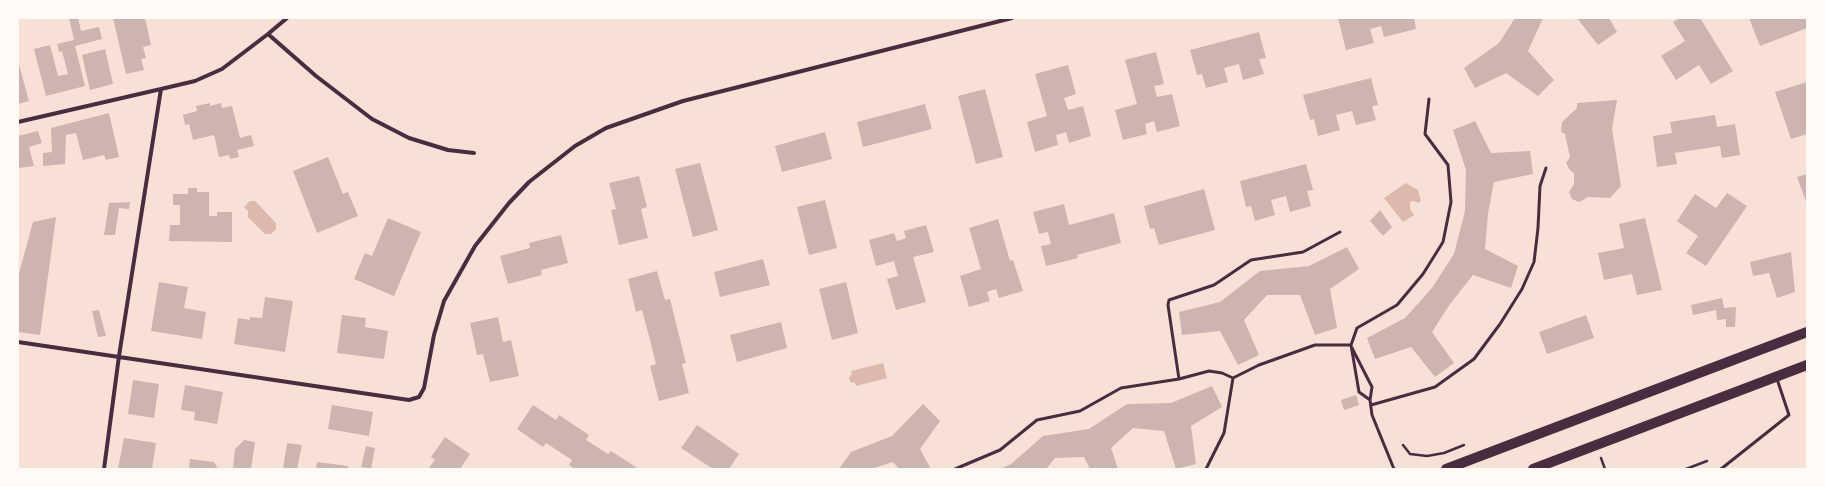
<!DOCTYPE html>
<html>
<head>
<meta charset="utf-8">
<style>
  body { margin:0 }
  #map { position:relative; width:1825px; height:487px; overflow:hidden; background:#f7e1d7; font-family:Inter,sans-serif }
  canvas { display:block }
  .frame { position:absolute; inset:0; border:19px solid #fffaf5; pointer-events:none }
</style>
</head>
<body>
<div id="map">
<canvas width="1825" height="487"></canvas>
<div class="frame"></div>
</div>
<script>
const ctx = document.querySelector('canvas').getContext('2d');
ctx.lineJoin = 'round';
function paint(path, color) { ctx.fillStyle = color; ctx.fill(path, 'evenodd'); }
const poly = rows => new Path2D(rows.map(r => 'M' + r).join(''));
function trace(path, color, width, dash) { ctx.strokeStyle = color; ctx.lineWidth = width; ctx.lineCap = dash ? 'butt' : 'round'; ctx.setLineDash(dash || []); ctx.stroke(path); }
paint(poly([
  [1406,183,1418,190,1421,201,1418,203,1414,201,1410,202,1410,209,1414,215,1403,222,1384,198],
  [250,201,255,201,276,223,276,229,271,234,265,234,248,217,248,211,244,207],
  [883,363,887,378,856,386,855,383,850,382,849,377,852,374,851,371]
]), '#dcb8b0');
paint(poly([
  [69,18,78,18,81,31,99,27,102,39,75,46,85,86,46,96,34,49,50,45,58,76,68,74,62,51,59,52,57,44,74,40],
  [113,18,145,18,151,45,143,47,146,58,141,59,144,70,126,74],
  [1338,18,1414,18,1416,29,1384,37,1381,26,1370,29,1374,43,1346,50],
  [1515,18,1543,18,1528,51,1554,80,1538,96,1506,73,1475,88,1464,68,1499,43],
  [1577,18,1609,18,1617,32,1598,45],
  [1680,18,1700,18,1733,71,1711,84,1699,65,1676,80,1661,56,1685,41,1673,22],
  [1749,18,1807,18,1807,28,1760,46],
  [1259,32,1266,58,1259,59,1264,74,1243,80,1239,64,1224,68,1228,82,1206,88,1202,74,1197,75,1190,50],
  [105,49,113,84,90,90,82,55],
  [1156,52,1164,84,1154,86,1157,97,1172,94,1180,126,1157,132,1154,121,1145,124,1147,134,1123,140,1115,110,1137,104,1125,60],
  [18,61,29,101,18,104],
  [1068,65,1076,94,1064,98,1068,110,1083,106,1091,136,1069,143,1066,132,1056,135,1058,145,1035,152,1027,122,1047,116,1035,74],
  [1371,78,1378,105,1372,106,1376,120,1356,125,1352,111,1336,115,1340,130,1318,136,1314,119,1310,120,1303,95],
  [1807,82,1807,134,1791,139,1775,92],
  [985,89,1003,157,976,164,958,96],
  [1617,100,1612,129,1621,186,1610,198,1588,197,1579,202,1572,199,1569,192,1574,184,1574,173,1570,170,1566,163,1570,157,1565,134,1561,132,1562,122,1577,108,1577,103],
  [210,103,210,106,221,103,222,108,232,106,240,138,251,135,254,146,237,150,239,157,230,159,229,155,219,157,214,135,193,140,189,124,185,125,183,115,197,111,196,106],
  [925,104,932,129,863,147,857,122],
  [109,113,119,157,106,160,104,155,83,160,76,133,66,135,65,164,43,166,43,153,52,152,51,128],
  [1715,115,1717,127,1735,124,1740,155,1722,158,1720,146,1675,153,1677,164,1657,167,1653,136,1672,133,1670,122],
  [1475,121,1491,153,1530,151,1533,174,1494,182,1488,213,1485,249,1518,266,1511,288,1473,275,1450,304,1432,332,1454,363,1435,377,1411,347,1375,359,1367,338,1405,318,1432,288,1454,254,1465,211,1466,170,1453,130],
  [38,131,42,143,29,147,34,166,18,168,18,136],
  [825,132,832,159,782,172,775,146],
  [328,157,343,194,348,192,358,216,317,233,293,171],
  [700,163,718,230,693,237,675,169],
  [1306,164,1313,190,1307,191,1311,206,1290,212,1286,196,1271,200,1275,215,1255,221,1251,206,1246,207,1240,181],
  [1807,174,1807,204,1797,177],
  [639,176,647,207,641,209,648,238,619,245,611,210,616,209,609,183],
  [188,188,197,188,197,192,209,192,209,216,217,216,217,212,232,212,232,242,169,241,170,225,180,225,180,205,173,205,173,194,188,194],
  [1204,189,1215,230,1159,245,1154,228,1150,229,1144,206],
  [1727,193,1747,206,1706,266,1686,253,1698,236,1677,221,1695,194,1716,208],
  [825,200,837,248,809,255,797,207],
  [130,202,129,209,119,208,115,235,104,235,109,203],
  [1064,204,1069,225,1114,213,1121,243,1077,255,1078,258,1046,266,1041,246,1051,244,1048,232,1039,234,1033,212],
  [1380,210,1392,227,1383,236,1370,221],
  [56,217,40,335,18,332,18,277,33,222],
  [388,218,421,232,394,296,354,279,365,253,372,256],
  [1645,218,1662,290,1637,295,1632,274,1604,280,1598,253,1624,248,1619,224],
  [998,219,1010,261,1013,260,1023,291,999,298,996,289,987,292,990,301,969,307,960,276,981,269,969,228],
  [926,225,934,252,913,257,926,302,896,310,887,279,898,276,894,261,876,266,869,240,894,233,897,241,906,238,904,231],
  [561,235,568,263,541,270,542,275,508,284,500,256,530,248,529,243],
  [1347,247,1359,269,1330,289,1337,328,1315,335,1300,295,1267,295,1244,320,1259,355,1238,365,1220,331,1182,335,1179,312,1220,302,1260,271,1309,266],
  [1791,252,1795,292,1777,298,1769,273,1753,276,1750,262],
  [763,259,770,285,720,297,714,272],
  [657,271,665,300,670,299,686,363,682,364,689,393,659,401,650,366,656,364,649,336,642,310,636,312,628,279],
  [159,282,188,287,184,308,206,312,202,339,151,331],
  [846,282,858,333,832,340,819,289],
  [265,297,293,301,285,352,234,344,238,318,250,320,250,317,262,318],
  [1722,298,1724,308,1736,307,1735,327,1726,327,1726,319,1717,320,1716,310,1693,315,1691,305],
  [99,310,106,336,98,337,92,311],
  [342,315,366,318,365,327,388,331,384,359,337,353],
  [1586,315,1594,338,1547,354,1539,332],
  [498,317,503,342,511,340,519,376,490,382,483,354,477,355,470,323],
  [781,322,787,348,737,362,730,335],
  [133,380,159,384,154,418,128,414],
  [185,385,223,392,217,424,194,420,195,412,181,410],
  [1212,386,1222,407,1191,426,1196,464,1176,469,1164,431,1133,428,1111,448,1118,469,1090,469,1084,457,1055,458,1046,469,1000,469,1011,464,1043,436,1089,429,1127,404,1171,403],
  [1356,395,1359,405,1344,410,1341,400],
  [923,404,940,421,920,449,931,469,899,469,893,462,871,469,839,469,851,452,892,436],
  [332,405,373,412,369,436,328,429],
  [533,405,556,420,559,415,589,435,586,440,608,454,611,451,639,469,575,469,569,465,572,460,546,443,543,447,517,429],
  [697,425,739,454,729,469,713,469,681,448],
  [445,437,470,454,460,469,428,469,435,460,431,457],
  [124,438,156,443,152,469,118,469],
  [244,440,255,442,251,469,233,469,235,449],
  [287,443,302,445,297,469,283,469],
  [366,446,375,448,371,469,361,467],
  [190,459,214,462,218,469,189,469],
  [317,462,348,466,348,469,316,469]
]), '#ccb4b1');
trace(poly([
  [1403,445,1410,454,1427,456,1444,453,1464,445],
  [1601,458,1605,469],
  [1686,469,1707,461]
]), '#4a2c40', 2.5);
trace(poly([
  [1352,348,1372,387,1370,400,1372,415,1394,469],
  [1233,378,1222,373,1209,371,1179,379,1168,305,1169,300,1214,285,1251,260,1303,252,1340,232],
  [1370,400,1359,392,1351,345,1357,328,1397,305,1423,274,1443,242,1451,202,1448,165,1425,134,1429,99],
  [1371,405,1435,387,1474,359,1500,324,1522,289,1534,262,1538,228,1540,186,1546,168],
  [955,469,1000,450,1037,420,1080,411,1121,388,1179,379],
  [1206,469,1224,433,1233,378,1259,365,1315,345,1351,345],
  [1721,469,1789,415,1777,379]
]), '#4a2c40', 3);
trace(poly([
  [268,34,287,18],
  [161,89,195,81,222,69,268,34,316,76,372,119,409,138,448,150,474,153],
  [18,122,161,89,119,356,104,469],
  [18,342,409,400,419,397,424,388,434,335,444,301,475,246,509,203,529,182,575,146,606,128,683,101,1012,18]
]), '#4a2c40', 4);
trace(poly([
  [1446,469,1807,332],
  [1533,469,1807,365]
]), '#4a2c40', 10);
</script>
</body>
</html>
